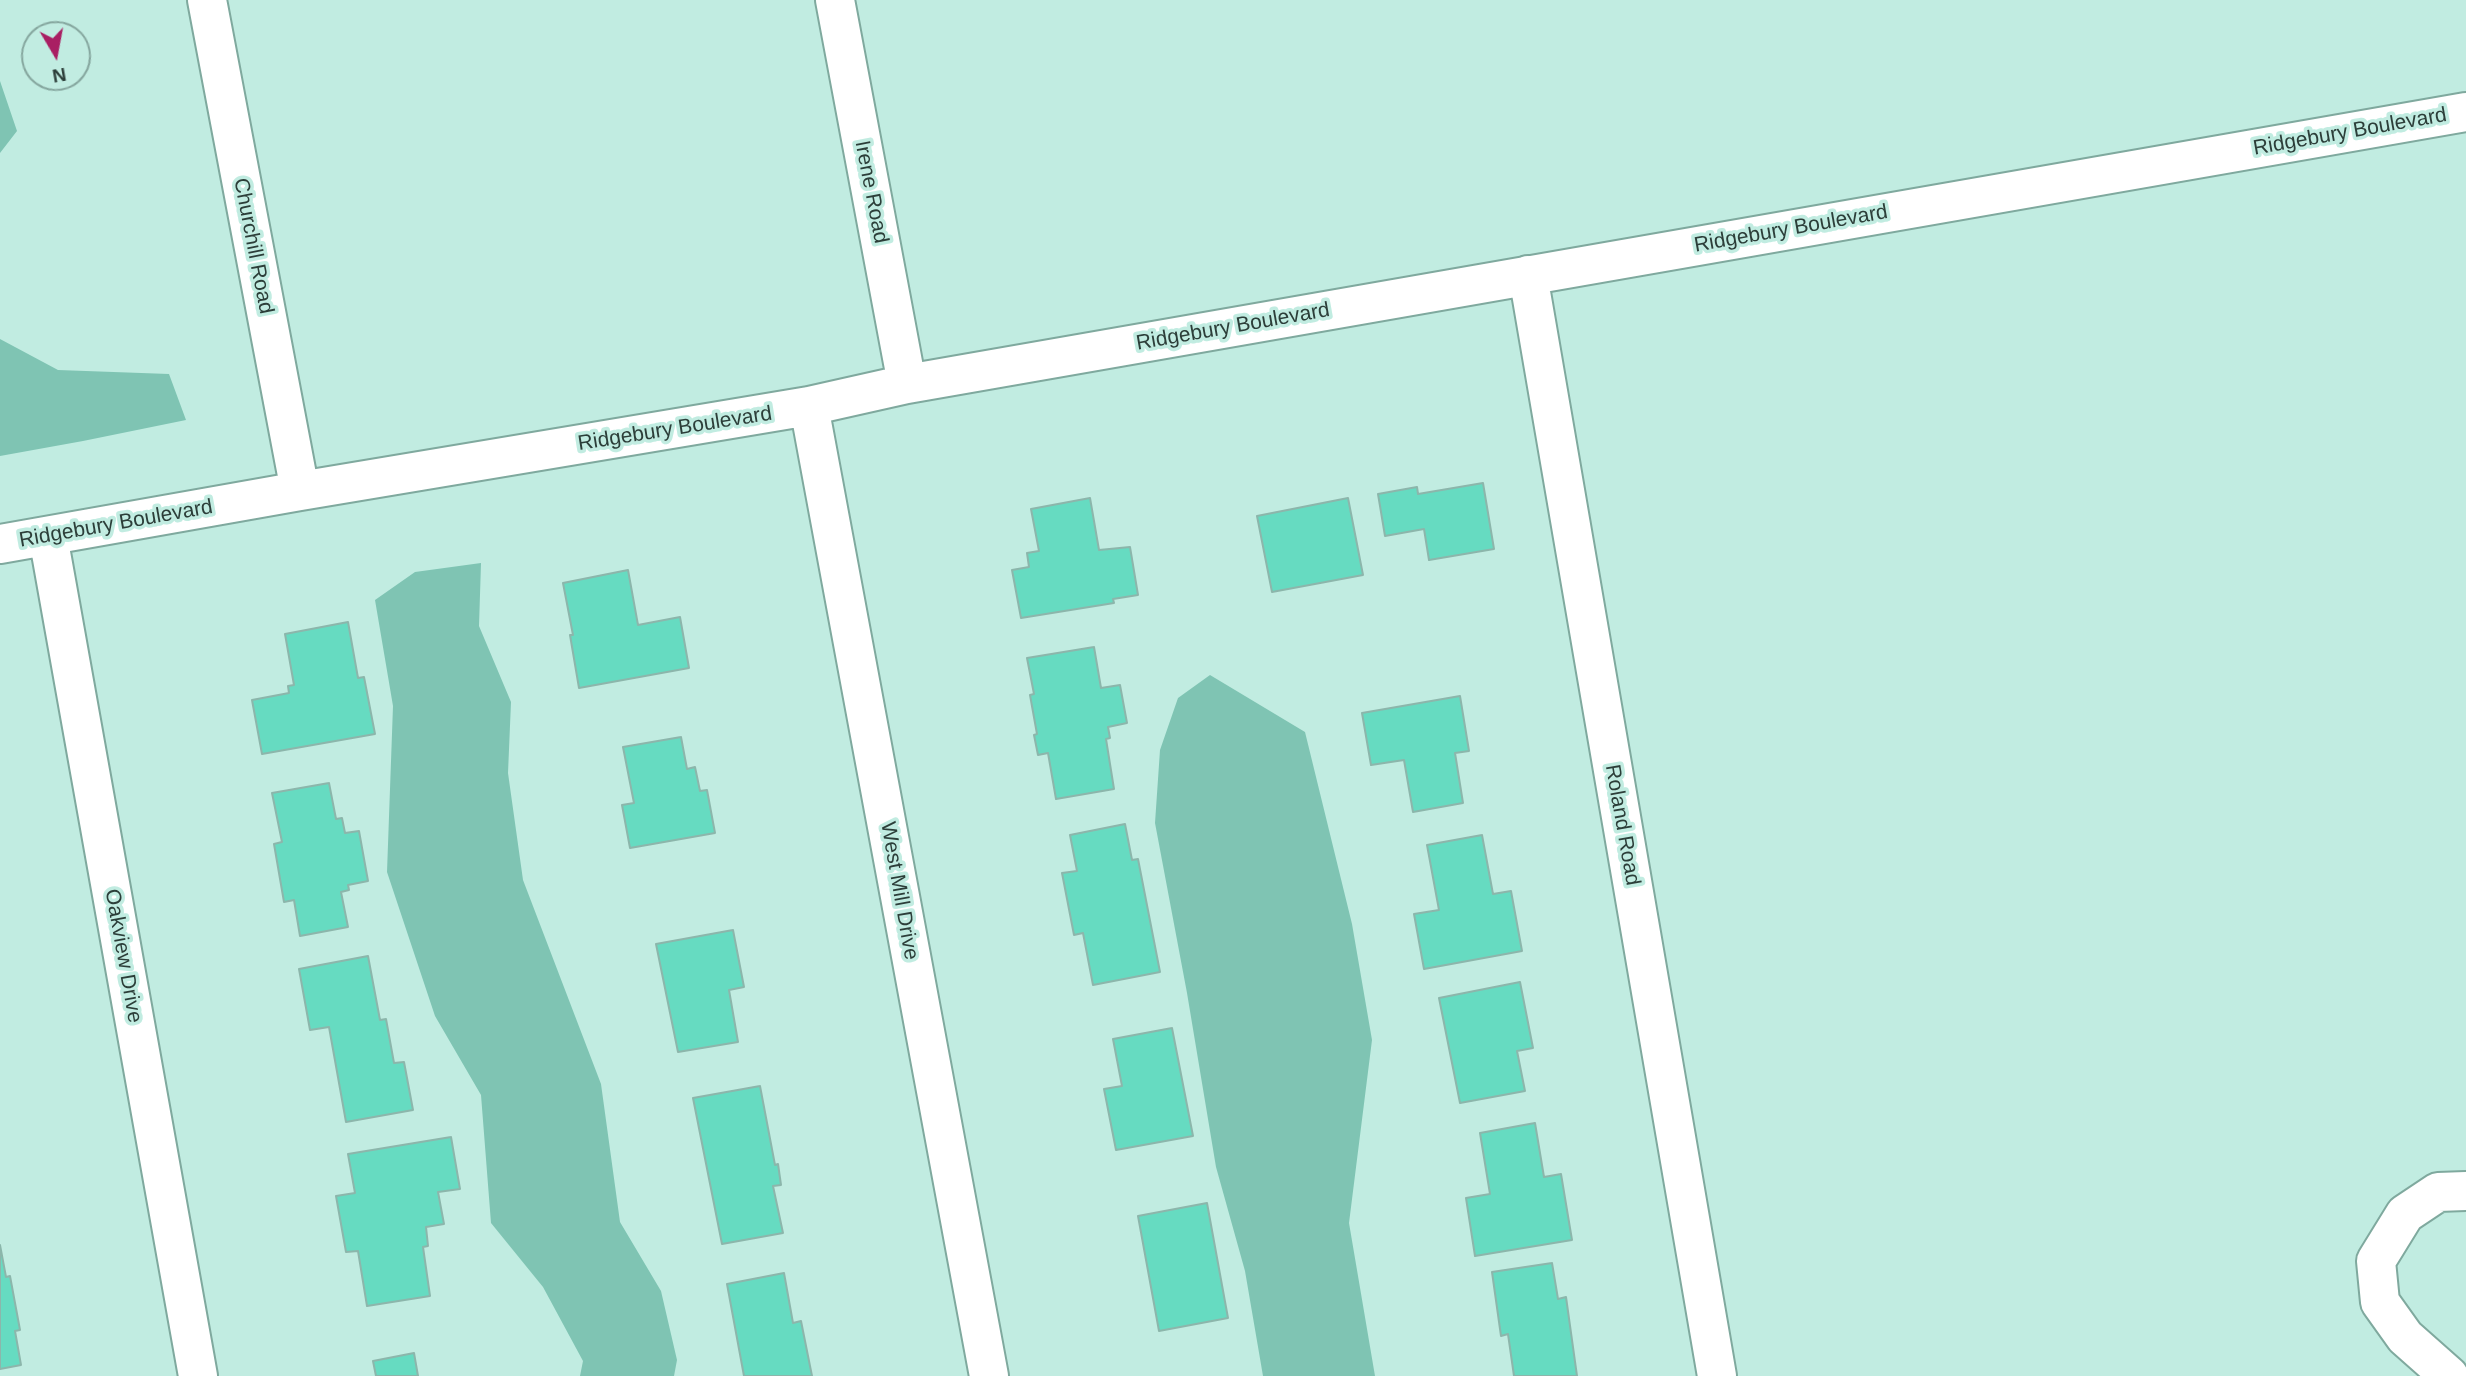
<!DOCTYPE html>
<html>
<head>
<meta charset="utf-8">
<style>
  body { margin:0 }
  #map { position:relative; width:2466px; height:1376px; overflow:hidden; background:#c1ece1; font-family:Arial,sans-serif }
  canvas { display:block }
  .north { position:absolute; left:21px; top:21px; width:70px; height:70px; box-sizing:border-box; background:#c1ece1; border:2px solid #85a69e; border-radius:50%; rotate:170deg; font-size:19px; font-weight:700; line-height:28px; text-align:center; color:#2c3e39 }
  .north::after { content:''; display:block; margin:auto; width:24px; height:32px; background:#a91f63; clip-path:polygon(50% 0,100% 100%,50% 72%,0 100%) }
</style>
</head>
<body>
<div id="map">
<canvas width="2466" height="1376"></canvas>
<div class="north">N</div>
</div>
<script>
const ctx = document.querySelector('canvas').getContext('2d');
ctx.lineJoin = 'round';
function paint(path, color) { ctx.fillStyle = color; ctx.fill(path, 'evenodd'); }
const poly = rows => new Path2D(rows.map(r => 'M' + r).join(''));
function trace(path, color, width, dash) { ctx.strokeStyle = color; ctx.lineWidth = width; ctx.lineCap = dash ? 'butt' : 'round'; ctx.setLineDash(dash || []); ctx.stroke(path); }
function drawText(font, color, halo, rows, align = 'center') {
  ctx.font = font + ' Arial,sans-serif'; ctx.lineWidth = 7; ctx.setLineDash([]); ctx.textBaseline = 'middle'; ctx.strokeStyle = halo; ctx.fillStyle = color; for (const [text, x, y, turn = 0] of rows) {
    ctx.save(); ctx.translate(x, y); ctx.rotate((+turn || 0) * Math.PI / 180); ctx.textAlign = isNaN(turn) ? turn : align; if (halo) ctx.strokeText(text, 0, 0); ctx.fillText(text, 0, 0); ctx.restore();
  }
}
paint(poly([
  [0,81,17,131,0,153],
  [0,339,58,370,169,374,186,420,83,441,0,456],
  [481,563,479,626,511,702,508,773,523,880,601,1084,620,1222,661,1291,677,1360,674,1376,580,1376,583,1361,543,1287,491,1223,481,1095,435,1016,387,872,393,706,375,600,415,572],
  [1210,675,1305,732,1352,924,1372,1040,1349,1223,1375,1376,1263,1376,1245,1271,1216,1167,1187,993,1155,823,1160,750,1178,698]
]), '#7fc4b3');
const building = poly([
  [1483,483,1494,549,1429,560,1424,529,1385,536,1378,494,1417,487,1418,494,1483,483],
  [1090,498,1099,550,1130,547,1138,595,1113,599,1114,603,1021,618,1012,570,1029,567,1027,553,1039,551,1031,509,1090,498],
  [1348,498,1363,575,1272,592,1257,516,1348,498],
  [628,570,638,625,680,617,689,668,579,688,570,635,573,635,563,583,628,570],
  [348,622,358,678,364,677,375,734,262,754,252,700,289,693,288,686,294,685,285,634,348,622],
  [1094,647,1101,688,1120,685,1127,723,1108,727,1110,738,1106,739,1114,789,1056,799,1048,753,1038,755,1034,735,1037,734,1030,695,1034,694,1027,658,1094,647],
  [1460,696,1469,751,1455,753,1463,803,1413,812,1404,760,1371,765,1362,713,1460,696],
  [681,737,687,769,695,767,700,791,707,790,715,833,630,848,622,805,634,803,623,747,681,737],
  [329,783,336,819,342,818,345,833,359,831,368,881,348,885,349,890,341,892,348,927,300,936,294,900,284,902,274,844,282,842,272,793,329,783],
  [1125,824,1132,860,1138,859,1160,972,1093,985,1083,933,1074,935,1062,873,1077,871,1070,835,1125,824],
  [1482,835,1493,894,1511,891,1522,951,1424,969,1414,914,1439,910,1427,845,1482,835],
  [733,930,744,987,729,990,738,1042,678,1052,656,944,733,930],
  [368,956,380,1020,386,1019,394,1063,404,1062,413,1110,346,1122,329,1027,310,1030,299,969,368,956],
  [1520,982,1533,1048,1517,1051,1525,1091,1460,1103,1439,998,1520,982],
  [1172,1028,1193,1136,1116,1150,1104,1089,1122,1086,1113,1039,1172,1028],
  [760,1086,775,1165,778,1164,781,1185,773,1186,783,1233,722,1244,693,1098,760,1086],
  [1535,1123,1544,1177,1561,1174,1572,1240,1475,1256,1466,1198,1490,1194,1480,1133,1535,1123],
  [451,1137,460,1189,438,1192,444,1224,426,1227,428,1246,423,1247,430,1296,367,1306,358,1251,346,1252,336,1196,355,1193,348,1154,451,1137],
  [1207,1203,1228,1318,1159,1331,1138,1216,1207,1203],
  [0,1245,6,1277,10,1276,20,1330,15,1331,21,1365,0,1369,0,1245],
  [1552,1263,1558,1299,1566,1297,1577,1376,1514,1376,1508,1334,1501,1336,1492,1272,1552,1263],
  [784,1273,793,1323,801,1321,812,1376,744,1376,727,1284,784,1273],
  [414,1353,418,1376,376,1376,373,1361,414,1353]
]);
paint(building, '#66dbc1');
trace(building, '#8cb6ab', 2);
const minor = poly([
  [207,0,300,491],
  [835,0,907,384],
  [1528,275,1717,1376],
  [809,406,989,1376],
  [48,536,198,1376],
  [0,544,300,491,809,406,907,384,2466,112],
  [2449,1376,2405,1337,2380,1302,2376,1261,2405,1214,2438,1192,2466,1191]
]);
trace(minor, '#7fa99e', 42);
trace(minor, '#fff', 38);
drawText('21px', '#2c3e39', '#c1ece1', [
  ["Ridgebury Boulevard",2350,132,-10],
  ["Irene Road",871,192,79],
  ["Ridgebury Boulevard",1791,229,-10],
  ["Churchill Road",253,246,79],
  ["Ridgebury Boulevard",1233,327,-10],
  ["Ridgebury Boulevard",675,429,-9],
  ["Ridgebury Boulevard",116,524,-10],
  ["Roland Road",1622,825,80],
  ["West Mill Drive",899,891,80],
  ["Oakview Drive",123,956,80]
]);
</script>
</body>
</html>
